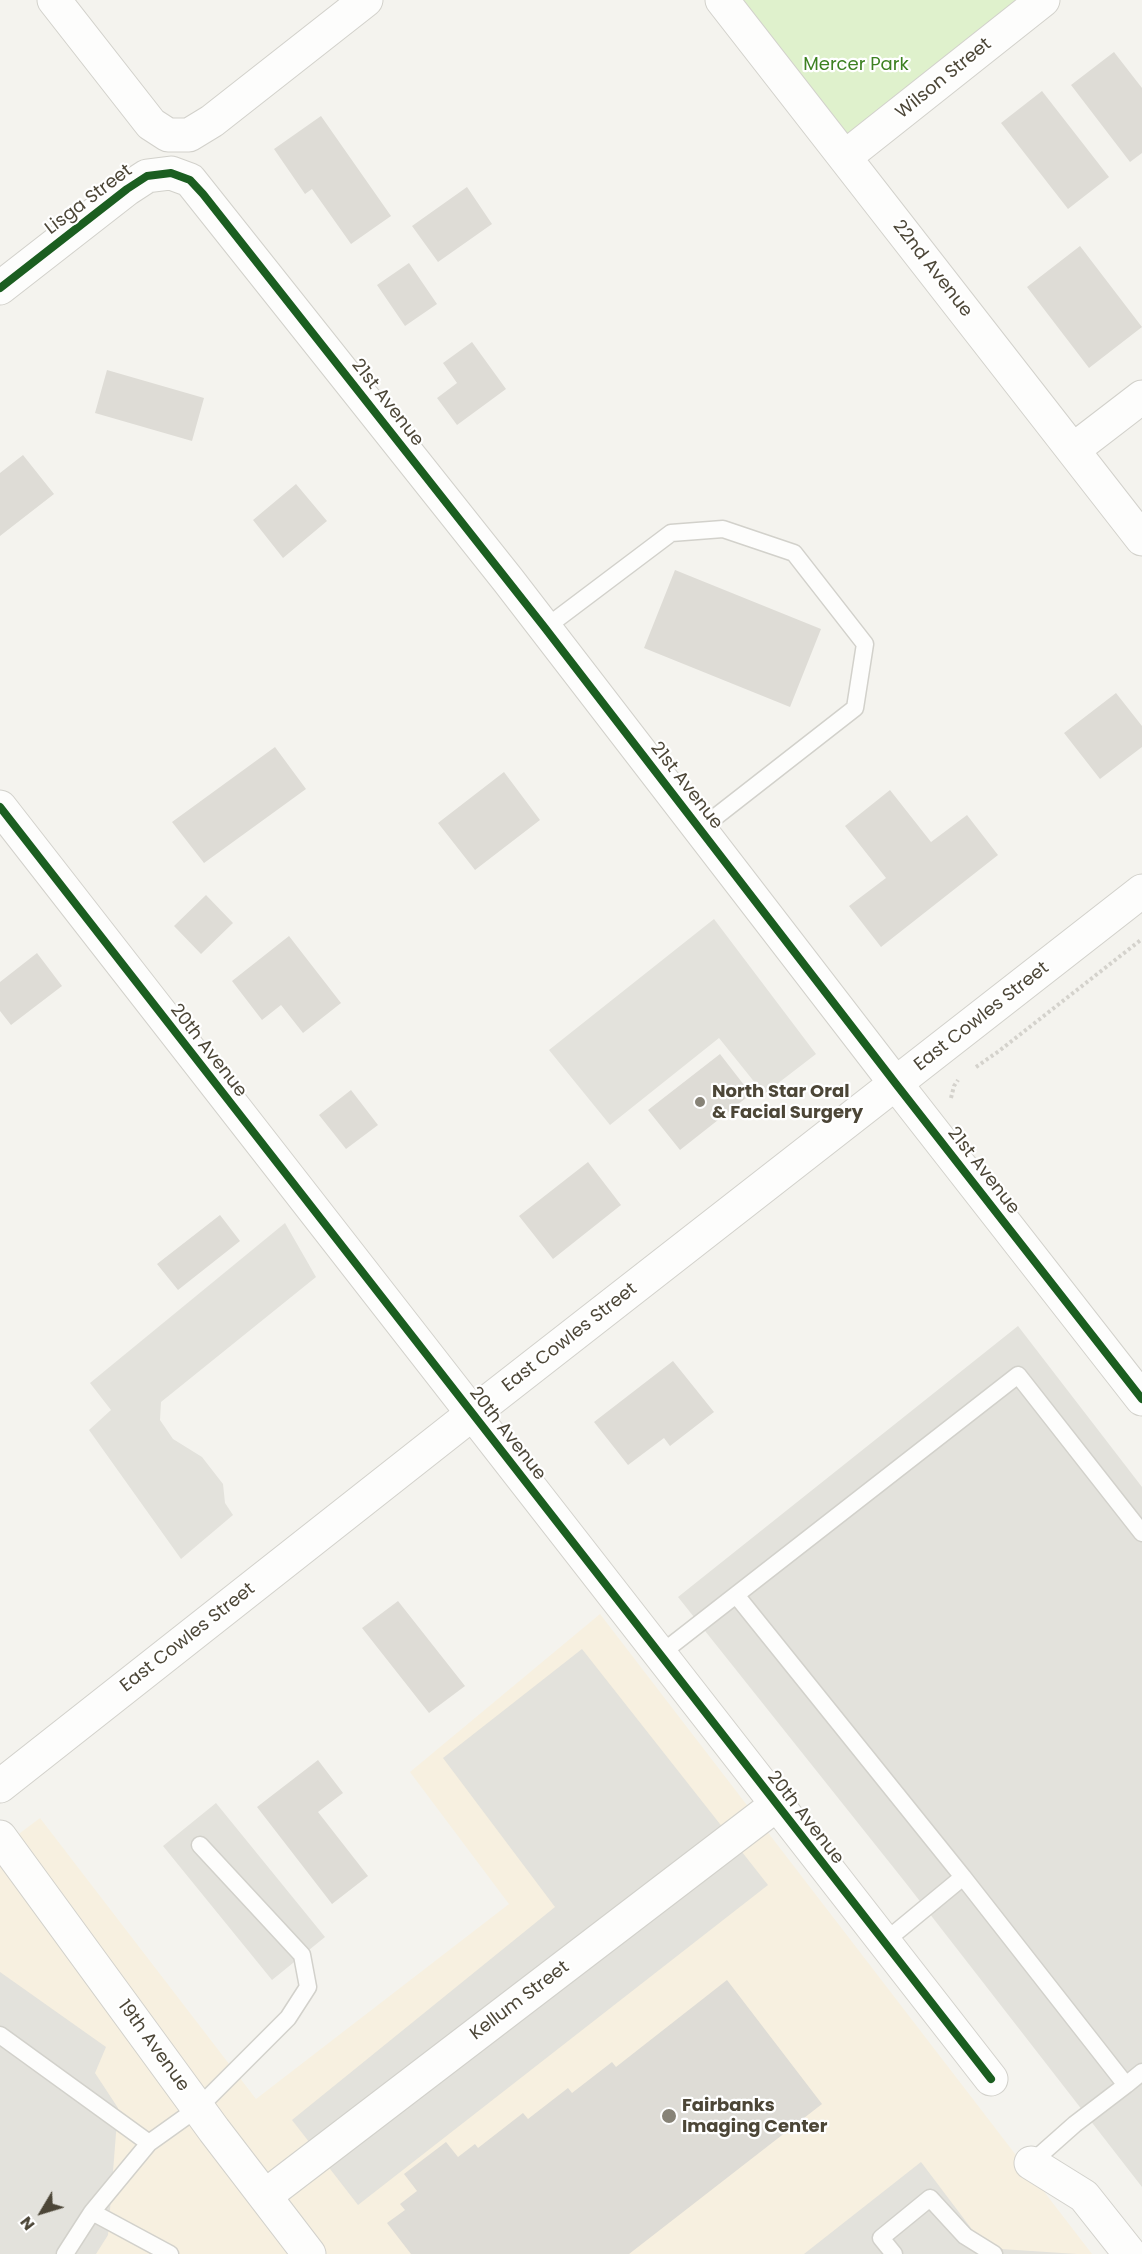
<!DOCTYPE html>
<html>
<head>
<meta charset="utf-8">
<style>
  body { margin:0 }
  #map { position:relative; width:1142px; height:2254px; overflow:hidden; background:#f4f3ee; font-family:Poppins,sans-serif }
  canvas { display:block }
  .north { position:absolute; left:12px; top:2182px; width:60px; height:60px; -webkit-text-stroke:4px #fff; paint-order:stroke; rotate:232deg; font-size:16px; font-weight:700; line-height:24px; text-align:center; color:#4c4637 }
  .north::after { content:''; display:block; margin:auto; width:21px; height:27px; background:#4c4637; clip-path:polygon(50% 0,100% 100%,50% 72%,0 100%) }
</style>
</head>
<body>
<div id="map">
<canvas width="1142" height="2254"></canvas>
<div class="north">N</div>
</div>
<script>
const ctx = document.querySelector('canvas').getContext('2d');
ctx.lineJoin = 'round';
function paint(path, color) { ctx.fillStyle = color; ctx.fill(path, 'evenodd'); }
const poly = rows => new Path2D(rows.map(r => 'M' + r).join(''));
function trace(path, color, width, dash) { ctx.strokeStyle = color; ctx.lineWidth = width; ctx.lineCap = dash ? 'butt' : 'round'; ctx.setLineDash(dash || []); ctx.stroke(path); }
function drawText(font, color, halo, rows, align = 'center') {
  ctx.font = font + ' Poppins,sans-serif'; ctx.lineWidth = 4.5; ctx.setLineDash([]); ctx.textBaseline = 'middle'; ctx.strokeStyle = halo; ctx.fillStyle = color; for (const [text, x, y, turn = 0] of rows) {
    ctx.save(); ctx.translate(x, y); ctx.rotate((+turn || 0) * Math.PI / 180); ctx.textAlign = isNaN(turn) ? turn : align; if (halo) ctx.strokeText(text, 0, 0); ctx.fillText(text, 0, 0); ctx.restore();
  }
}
paint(poly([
  [600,1614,1092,2254,0,2254,0,1848,40,1818,256,2099,509,1904,410,1772]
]), '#f7f0e0');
paint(poly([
  [722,0,1043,0,845,157]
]), '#dff1cc');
paint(poly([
  [714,919,816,1054,764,1094,719,1038,610,1125,549,1050],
  [285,1223,316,1277,161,1402,160,1420,173,1439,202,1457,223,1484,225,1503,233,1515,181,1559,89,1430,111,1410,90,1383],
  [1018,1326,1142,1487,1142,2187,905,1882,678,1597],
  [582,1649,768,1885,358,2205,292,2120,555,1907,443,1758],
  [216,1803,325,1937,272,1980,163,1846],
  [0,1972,106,2047,95,2073,118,2108,108,2235,96,2254,0,2254],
  [921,2162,986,2248,1077,2254,804,2254]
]), '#e3e2dc');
paint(poly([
  [1114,52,1142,88,1142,153,1130,162,1071,85],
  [1042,91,1109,177,1068,209,1001,123],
  [321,116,391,216,351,244,312,189,305,194,274,149],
  [467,187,492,224,438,262,412,226],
  [1080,246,1142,327,1089,368,1027,287],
  [409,263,437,304,405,326,377,285],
  [472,342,506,389,457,425,437,398,457,383,443,363],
  [107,370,204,398,192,441,95,413],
  [23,455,54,494,0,536,0,473],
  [296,484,327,521,283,558,253,520],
  [675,570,821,629,790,707,644,648],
  [1116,693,1142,726,1142,747,1100,779,1064,733],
  [275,747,306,789,204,863,172,822],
  [504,772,540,820,475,870,438,823],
  [890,790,931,842,967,815,998,855,881,947,849,906,886,878,845,826],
  [206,895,233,923,201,954,174,926],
  [289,936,341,1003,303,1033,281,1005,262,1020,232,981],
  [37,953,62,986,11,1025,0,1011,0,982],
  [720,1054,751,1094,680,1150,648,1110],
  [351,1090,378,1125,346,1149,319,1115],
  [588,1162,621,1205,553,1259,519,1216],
  [220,1215,240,1241,178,1290,157,1264],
  [673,1361,714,1412,670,1446,664,1438,628,1465,594,1422],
  [398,1601,465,1686,429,1713,362,1628],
  [318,1760,343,1793,318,1812,368,1876,332,1904,257,1807],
  [727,1980,822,2104,629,2254,411,2254,387,2223,405,2210,400,2204,417,2191,404,2174,446,2142,458,2157,475,2144,478,2148,523,2113,528,2119,568,2088,572,2093,612,2062,616,2067]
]), '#dedcd6');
const service = poly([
  [545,628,671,533,723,529,794,553,865,644,855,708,700,829],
  [736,1595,963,1877],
  [659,1655,1018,1375,1142,1533],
  [883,1943,963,1877,1126,2085,1142,2072],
  [0,2035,149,2143],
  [1031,2163,1075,2124,1126,2085],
  [92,2212,170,2254],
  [65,2254,92,2212,149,2143,198,2108,288,2018,308,1987,302,1955,200,1845],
  [894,2254,881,2238,930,2198,965,2236,994,2254]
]);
const minor = poly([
  [54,0,151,124,168,135,189,135,212,121,366,0],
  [722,0,1142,539],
  [845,157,1043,0],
  [0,288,127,189,147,176,171,173,190,180,508,580,896,1084],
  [1073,450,1142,397],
  [0,807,991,2079],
  [0,1837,214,2130,309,2254],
  [1031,2163,1084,2196,1130,2254],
  [265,2196,776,1805]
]);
const tertiary = poly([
  [896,1084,1142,1399],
  [0,1786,472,1414,1142,891]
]);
trace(service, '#d2d1cb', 19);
trace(minor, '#d2d1cb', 35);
trace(tertiary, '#d2d1cb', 35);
trace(poly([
  [976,1067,999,1051,1142,939],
  [951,1098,954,1086,958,1080]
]), '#d4d2cc', 4, [3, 3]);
trace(service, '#fdfdfc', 16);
trace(minor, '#fdfdfc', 33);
trace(tertiary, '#fdfdfc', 33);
trace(poly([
  [0,288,127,189,147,176,171,173,190,180,203,194,545,628,896,1084,1142,1399],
  [0,807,991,2079]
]), '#1b5e20', 8);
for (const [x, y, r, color] of [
  [700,1102,6,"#878377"],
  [669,2116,8,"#878377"]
]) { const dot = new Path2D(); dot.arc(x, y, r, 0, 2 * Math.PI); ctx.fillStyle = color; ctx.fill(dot); trace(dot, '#fff', 2); }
drawText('18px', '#3d8121', '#fff', [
  ["Mercer Park",856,65]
]);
drawText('18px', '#4c4637', '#fff', [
  ["Wilson Street",944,79,-39],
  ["Lisga Street",89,200,-37],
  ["22nd Avenue",932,269,52],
  ["21st Avenue",387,403,52],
  ["21st Avenue",686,786,52],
  ["East Cowles Street",982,1017,-38],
  ["20th Avenue",208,1051,52],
  ["21st Avenue",983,1171,52],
  ["East Cowles Street",570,1338,-38],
  ["20th Avenue",507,1434,52],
  ["East Cowles Street",188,1638,-38],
  ["20th Avenue",805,1818,52],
  ["Kellum Street",520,2001,-37],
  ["19th Avenue",153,2046,54]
]);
drawText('bold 18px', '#4c4637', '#fff', [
  ["North Star Oral",712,1092],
  ["& Facial Surgery",712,1113],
  ["Fairbanks",682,2106],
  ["Imaging Center",682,2127]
], 'left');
</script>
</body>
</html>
